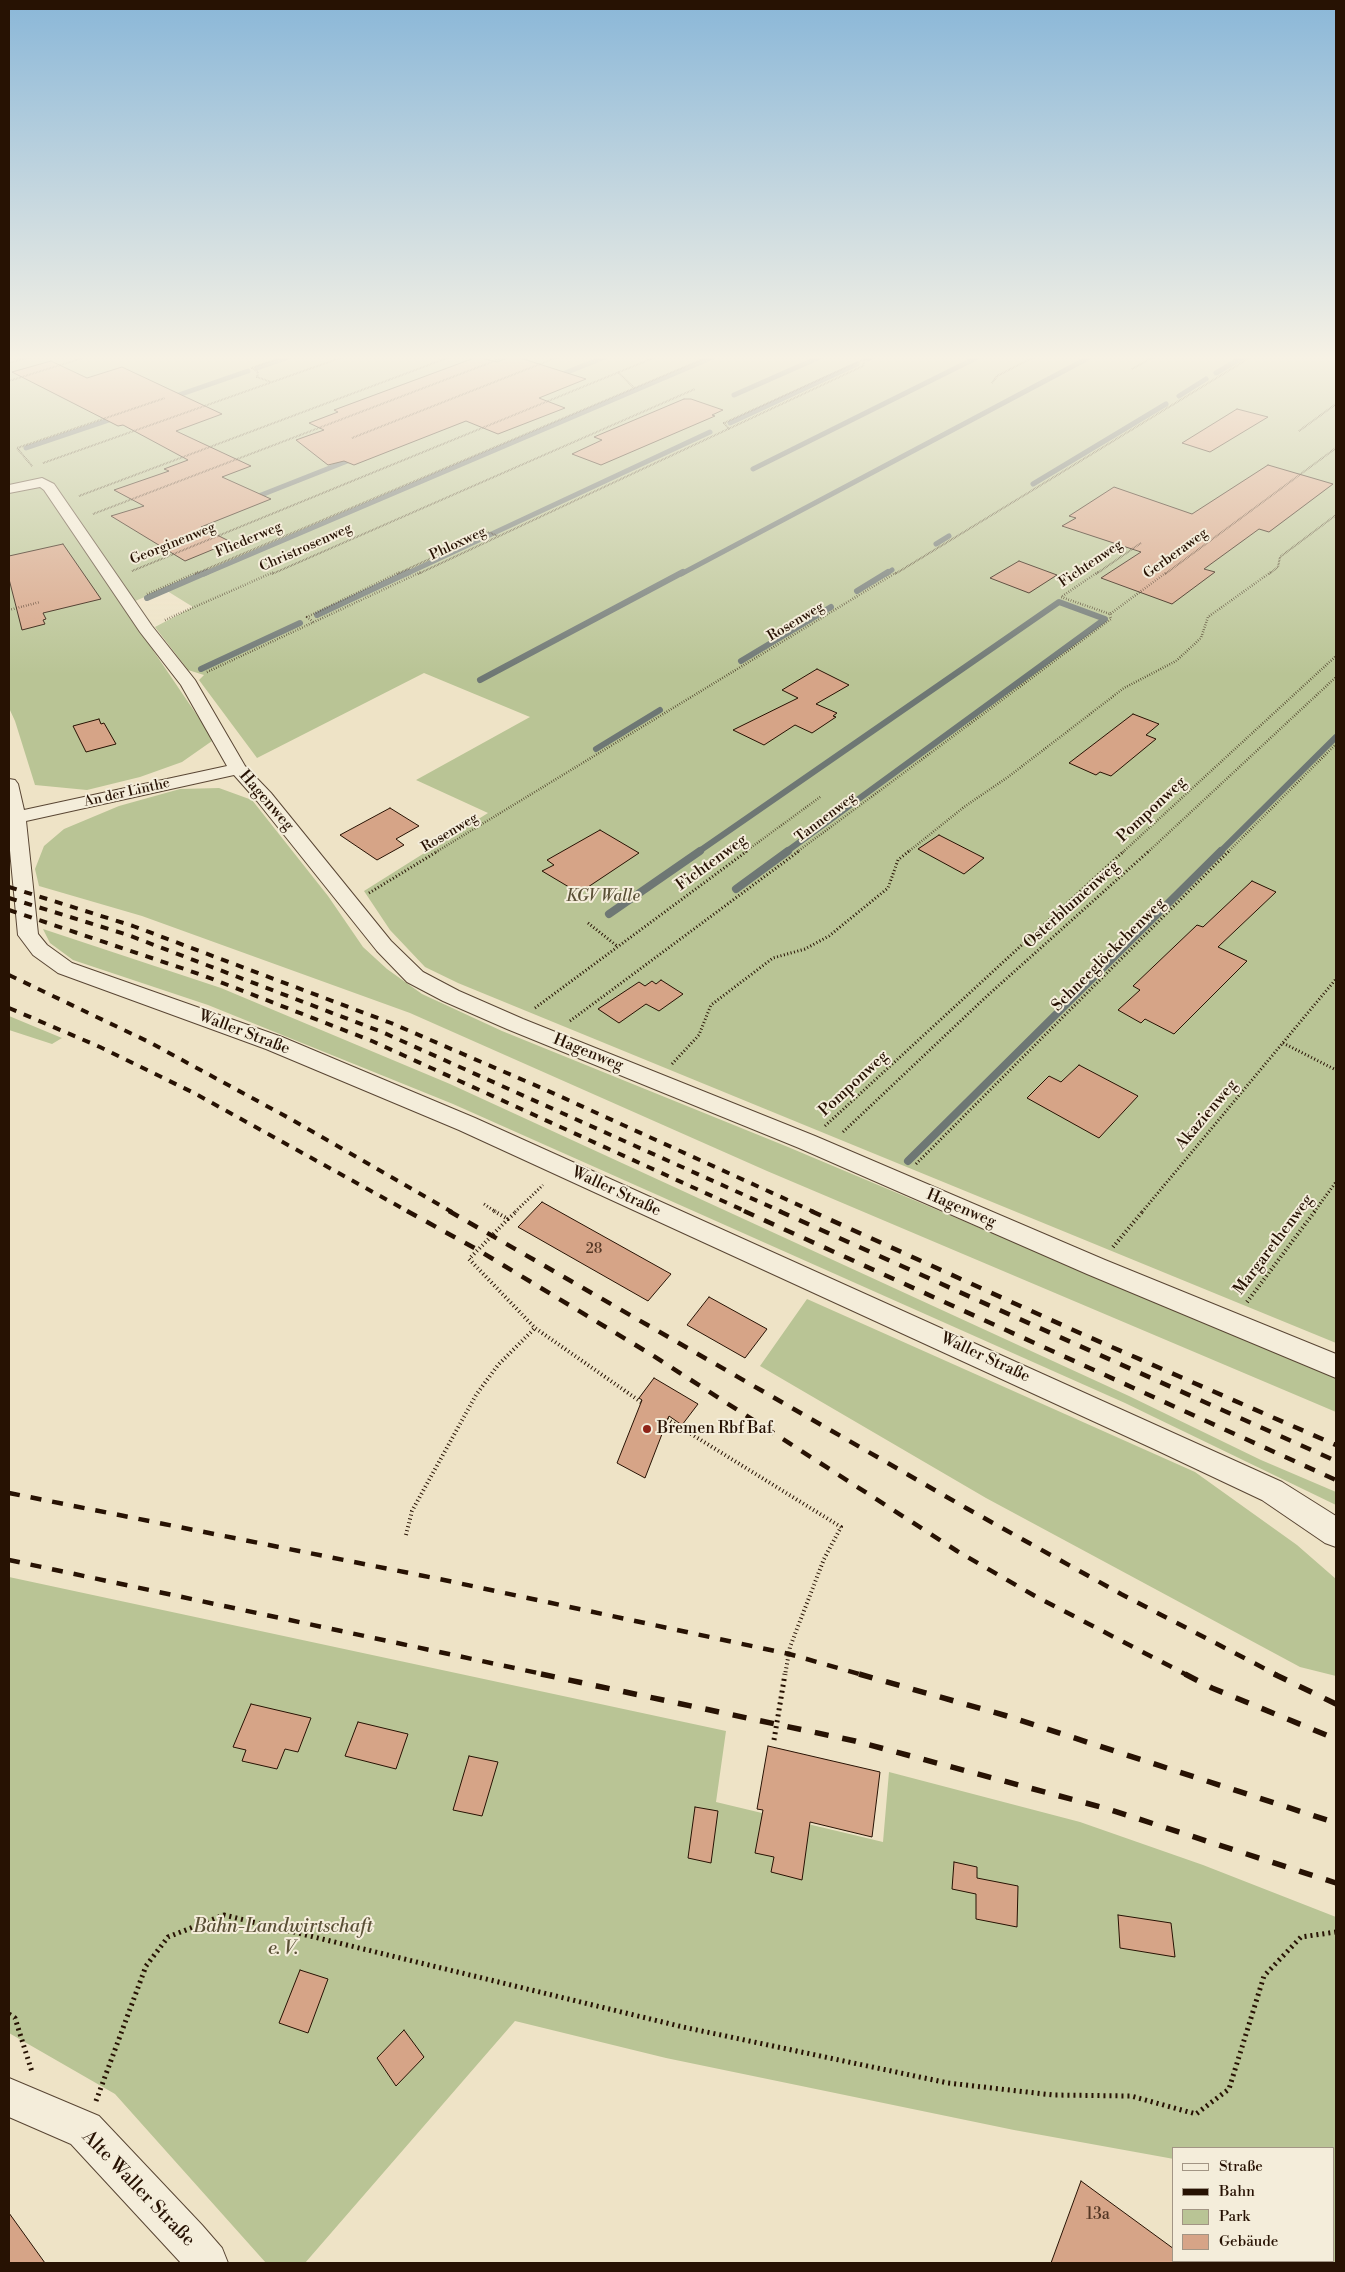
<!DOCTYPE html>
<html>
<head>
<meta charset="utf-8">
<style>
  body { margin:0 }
  #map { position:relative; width:1345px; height:2272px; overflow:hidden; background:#eee3c6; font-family:"Libre Bodoni",serif }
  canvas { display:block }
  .frame { position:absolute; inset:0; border:10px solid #271203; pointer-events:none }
  .legend { position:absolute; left:1172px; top:2147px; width:162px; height:115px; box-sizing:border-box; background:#f4edda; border:1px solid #a29584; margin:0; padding:6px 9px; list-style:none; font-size:15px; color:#271203 }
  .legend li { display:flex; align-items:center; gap:10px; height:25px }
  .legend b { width:25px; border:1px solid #a29584 }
</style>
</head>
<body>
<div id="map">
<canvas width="1345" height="2272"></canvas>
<div class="frame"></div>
<ul class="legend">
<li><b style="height:6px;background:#f4edda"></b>Straße</li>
<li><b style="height:6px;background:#271203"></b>Bahn</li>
<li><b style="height:14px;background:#b9c495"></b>Park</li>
<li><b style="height:14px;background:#d6a487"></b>Gebäude</li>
</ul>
</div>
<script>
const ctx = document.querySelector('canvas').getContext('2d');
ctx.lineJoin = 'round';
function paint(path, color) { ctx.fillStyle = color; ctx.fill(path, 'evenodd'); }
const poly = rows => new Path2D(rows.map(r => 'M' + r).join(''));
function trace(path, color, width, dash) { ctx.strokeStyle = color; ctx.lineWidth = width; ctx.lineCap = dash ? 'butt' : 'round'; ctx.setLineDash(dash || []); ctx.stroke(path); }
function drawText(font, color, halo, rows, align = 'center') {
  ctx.font = font + ' "Libre Bodoni",serif'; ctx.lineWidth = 4; ctx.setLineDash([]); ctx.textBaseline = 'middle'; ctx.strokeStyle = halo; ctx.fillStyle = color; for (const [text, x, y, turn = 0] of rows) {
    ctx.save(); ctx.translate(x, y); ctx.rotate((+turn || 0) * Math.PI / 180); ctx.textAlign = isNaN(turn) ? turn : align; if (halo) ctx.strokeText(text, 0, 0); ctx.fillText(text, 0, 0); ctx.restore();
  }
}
paint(poly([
  [9,357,1336,357,1336,1343,458,983,425,967,390,930,364,891,488,813,416,780,530,717,424,673,257,758,199,680,204,675,188,670,155,627,193,607,164,589,123,606,205,727,212,741,182,762,140,777,87,790,35,785,15,721,9,708],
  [219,788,252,800,328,896,363,947,387,969,422,994,502,1031,788,1147,1336,1378,1336,1412,767,1171,410,1013,142,916,39,886,35,869,44,846,64,829,119,806,180,789],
  [43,929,221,988,450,1084,1129,1396,1261,1460,1336,1492,1336,1505,1125,1403,453,1104,208,1005,73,960,50,943],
  [9,1016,62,1038,52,1044,9,1030],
  [807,1299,1195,1472,1297,1545,1336,1579,1336,1676,1300,1667,986,1498,760,1366],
  [9,1577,726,1731,716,1802,883,1842,889,1772,1080,1822,1203,1865,1336,1917,1336,2263,1311,2263,1310,2261,1334,2261,1334,2148,1174,2148,1174,2159,1014,2130,666,2058,515,2021,305,2263,266,2263,115,2094,9,2033]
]), '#b9c495');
trace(poly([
  [868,359,871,357],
  [257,368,289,357],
  [1216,373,1243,357],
  [555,377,605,357],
  [734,395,820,357],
  [1179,396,1206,379],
  [170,398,248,371],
  [730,423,857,364],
  [26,448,118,417],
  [753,469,978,357],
  [1033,484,1166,404],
  [251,499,355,458],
  [936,544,949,536],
  [204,574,713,357],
  [406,574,710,432],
  [681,574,1090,357],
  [886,574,892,570]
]), '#6e7774', 5);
trace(poly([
  [857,591,888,572],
  [147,598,207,572],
  [317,615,409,572],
  [741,661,831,607],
  [201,669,300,623],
  [480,680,683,572],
  [596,749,660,710],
  [698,852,1059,602,1105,619,786,852],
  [1220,852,1336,737]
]), '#6e7774', 6);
trace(poly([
  [736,889,788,851],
  [609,914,700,851],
  [908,1161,1221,851]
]), '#6e7774', 8);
const building = poly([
  [477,357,497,362,510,357,517,357,586,379,539,398,565,408,498,434,466,421,354,465,344,461,328,465,296,440,324,430,309,423,338,412,334,410,477,357],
  [51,361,87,378,122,367,222,414,176,431,251,466,222,477,271,499,201,527,231,542,185,561,111,516,144,506,114,490,169,471,164,469,188,460,123,425,118,426,12,372,51,361],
  [684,399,691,399,723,410,712,415,715,416,601,465,572,454,602,440,594,437,684,399],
  [1237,409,1268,417,1210,452,1182,443,1237,409],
  [1268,465,1333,484,1269,532,1259,529,1204,569,1215,572,1172,604,1101,578,1141,552,1062,526,1076,518,1069,516,1114,487,1192,514,1268,465],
  [63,544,101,599,43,613,46,619,43,620,45,624,22,630,9,579,9,556,63,544],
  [1019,561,1057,575,1029,593,990,578,1019,561],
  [817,669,849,685,816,704,837,713,833,716,836,717,812,733,795,725,764,745,733,730,798,698,782,690,817,669],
  [1133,714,1159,724,1146,735,1156,739,1111,776,1100,772,1096,775,1069,763,1133,714],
  [99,719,101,724,104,723,116,744,86,752,73,726,99,719],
  [390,808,419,826,396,839,404,845,377,860,340,835,390,808],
  [600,830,639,853,579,893,542,871,554,865,547,860,600,830],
  [939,835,984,858,964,874,918,849,939,835],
  [1252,881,1276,892,1218,947,1247,961,1174,1034,1145,1019,1141,1023,1118,1010,1140,990,1133,986,1197,925,1203,927,1252,881],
  [661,980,683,994,659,1011,646,1004,619,1023,598,1009,639,982,645,986,652,981,656,984,661,980],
  [1079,1065,1138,1096,1099,1138,1027,1098,1049,1076,1061,1082,1079,1065],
  [542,1202,671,1274,648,1301,518,1227,542,1202],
  [709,1297,767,1329,745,1358,687,1325,709,1297],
  [654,1378,698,1404,682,1425,669,1416,645,1478,617,1463,642,1400,639,1398,654,1378],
  [251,1704,311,1718,298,1752,285,1749,277,1769,242,1761,246,1750,233,1747,251,1704],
  [358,1722,408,1734,396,1769,345,1756,358,1722],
  [768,1746,880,1772,872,1837,810,1822,802,1880,771,1872,774,1857,755,1853,763,1810,757,1809,768,1746],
  [469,1756,498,1762,482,1816,453,1810,469,1756],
  [695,1807,718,1811,711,1863,688,1858,695,1807],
  [954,1862,977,1867,977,1878,1018,1886,1017,1927,976,1919,976,1894,952,1889,954,1862],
  [1118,1915,1171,1923,1175,1957,1120,1948,1118,1915],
  [300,1970,328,1979,308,2033,279,2023,300,1970],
  [404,2030,424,2057,396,2086,377,2058,404,2030],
  [1081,2181,1174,2249,1174,2261,1190,2261,1193,2263,1051,2263,1081,2181],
  [9,2213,45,2263,9,2263,9,2213]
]);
paint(building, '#d6a487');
trace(building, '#271203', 1);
const minor = poly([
  [42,478,54,484,152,626,195,680,245,766,271,793,391,941,423,972,459,991,523,1019,815,1136,1105,1260,1336,1354,1336,1378,1087,1274,799,1148,507,1029,443,1001,407,982,377,951,257,801,234,775,26,821,38,934,47,945,72,963,282,1037,475,1118,1282,1482,1336,1516,1336,1547,1325,1543,1262,1500,1154,1449,459,1130,266,1049,58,973,33,955,18,935,9,840,9,779,15,780,18,784,24,810,227,766,181,685,140,632,44,490,40,487,9,493,9,485,42,478],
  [9,2078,99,2116,202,2225,222,2248,228,2263,181,2263,71,2144,9,2117,9,2078]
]);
trace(minor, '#594634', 2);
trace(poly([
  [9,363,30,357],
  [251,368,283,357],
  [252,368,258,372,257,377,271,382],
  [1132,369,1153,357],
  [618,372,634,388],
  [9,381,86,357],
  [992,383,997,376,1034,357],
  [729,429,724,423,865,359],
  [1299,431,1336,404],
  [352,438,558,357],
  [43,463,343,357],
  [32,466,17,448,165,398],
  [79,496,450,357],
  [93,514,505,357],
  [132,571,656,357],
  [195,574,708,357],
  [272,574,695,389],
  [397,574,488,532,498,536],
  [418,574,863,366,865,359,870,357],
  [895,574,1251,357],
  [1096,574,1141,543],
  [1165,574,1336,448],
  [1269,574,1278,567,1280,557,1336,515]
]), '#271203', 2, [0.5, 1]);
trace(poly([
  [1098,572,1061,597,1110,614,1167,572],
  [147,594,198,572],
  [9,610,40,602],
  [165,620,274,572],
  [313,622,307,617,400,572],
  [207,672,421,572],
  [436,852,897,572],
  [745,852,820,797],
  [797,852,1111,619,1110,614],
  [908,852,964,807,1008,777,1124,688,1176,661,1201,638,1208,617,1271,572],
  [1123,852,1336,656],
  [1148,852,1336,677],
  [1228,852,1336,744]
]), '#271203', 2.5, [0.5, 2]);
trace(poly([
  [369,893,438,851],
  [588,923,617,946],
  [535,1008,747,851],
  [570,1021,799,851],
  [1283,1043,1336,1070],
  [672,1064,699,1035,711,1005,773,958,805,949,829,936,888,888,898,860,909,851],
  [825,1126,1124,851],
  [843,1132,987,996,1149,851],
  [916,1164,1229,851],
  [484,1204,496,1212],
  [515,1212,543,1185],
  [1142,1212,1336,979],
  [1314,1212,1336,1182]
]), '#271203', 3, [1, 2.5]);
trace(poly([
  [494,1211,508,1219,517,1211],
  [508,1219,469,1259,535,1328,641,1402],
  [1113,1247,1143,1211],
  [1247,1302,1315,1211],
  [667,1419,841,1527,824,1559,790,1647,785,1675],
  [406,1535,412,1511,476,1395,498,1365,535,1328]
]), '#271203', 4, [1, 3]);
trace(poly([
  [774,1740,785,1674],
  [9,2014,15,2018,32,2072],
  [96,2101,146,1966,168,1937,224,1915,683,2027,948,2083,1053,2095,1131,2096,1196,2114,1229,2089,1264,1976,1301,1937,1336,1932]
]), '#271203', 5, [2, 4]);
paint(minor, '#f4edda');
trace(poly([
  [9,887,133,926,391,1023,544,1089,814,1212],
  [9,898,128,935,382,1032,782,1212],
  [9,910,202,975,372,1041,747,1212],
  [9,975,149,1042,287,1117,452,1212],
  [9,1008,100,1047,194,1093,409,1212]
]), '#271203', 4, [8, 8]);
trace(poly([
  [407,1211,478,1250,652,1355,957,1551,1035,1596,1187,1675],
  [449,1211,966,1508,1121,1594,1277,1675],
  [744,1211,1336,1480],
  [779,1211,1336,1461],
  [811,1211,1082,1334,1336,1445],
  [9,1493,444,1580,789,1654,863,1675],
  [9,1560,547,1675]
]), '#271203', 4.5, [11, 11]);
trace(poly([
  [541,1674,855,1741,1108,1809,1336,1883],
  [859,1674,1007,1716,1336,1823],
  [1185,1674,1212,1688,1336,1739],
  [1274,1674,1336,1704]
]), '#271203', 5.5, [14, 14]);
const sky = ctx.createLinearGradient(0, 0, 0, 675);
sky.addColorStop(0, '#8ab7d8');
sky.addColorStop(0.53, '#f7f2e5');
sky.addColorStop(1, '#f7f2e500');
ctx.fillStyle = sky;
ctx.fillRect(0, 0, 1345, 675);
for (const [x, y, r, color] of [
  [647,1429,5,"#8f2418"]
]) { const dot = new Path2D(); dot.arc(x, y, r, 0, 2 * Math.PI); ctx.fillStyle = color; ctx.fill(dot); trace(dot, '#f4edda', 2); }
drawText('14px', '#271203', '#f4edda', [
  ["Fliederweg",249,540,-23],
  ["Georginenweg",173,544,-22],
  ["Phloxweg",458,544,-25],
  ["Christrosenweg",306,548,-24],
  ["Gerberaweg",1176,554,-36],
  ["Fichtenweg",1091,564,-34],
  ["Rosenweg",796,622,-31],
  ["An der Linthe",127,793,-13],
  ["Tannenweg",826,818,-37],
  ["Rosenweg",450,833,-31]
]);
drawText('14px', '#533624', null, [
  ["28",594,1250]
]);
drawText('16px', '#271203', '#f4edda', [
  ["Hagenweg",266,801,49],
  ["Pomponweg",1152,810,-43],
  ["Fichtenweg",712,863,-36],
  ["Osterblumenweg",1072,905,-42],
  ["Schneeglöckchenweg",1109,955,-45],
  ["Waller Straße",244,1033,21],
  ["Hagenweg",588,1053,22],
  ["Pomponweg",854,1084,-43],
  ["Akazienweg",1207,1115,-50],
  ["Waller Straße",616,1192,25],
  ["Hagenweg",961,1209,23],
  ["Margarethenweg",1274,1245,-53],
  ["Waller Straße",985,1358,25]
]);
drawText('italic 16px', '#5a5036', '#f4edda', [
  ["KGV Walle",603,897]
]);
drawText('16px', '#271203', '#f4edda', [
  ["Bremen Rbf Baf",657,1429]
], 'left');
drawText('16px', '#533624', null, [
  ["13a",1098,2215]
]);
drawText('italic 19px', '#5a5036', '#f4edda', [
  ["Bahn-Landwirtschaft",283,1927],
  ["e. V.",283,1949]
]);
drawText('19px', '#271203', '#f4edda', [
  ["Alte Waller Straße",138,2189,46]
]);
</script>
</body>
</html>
